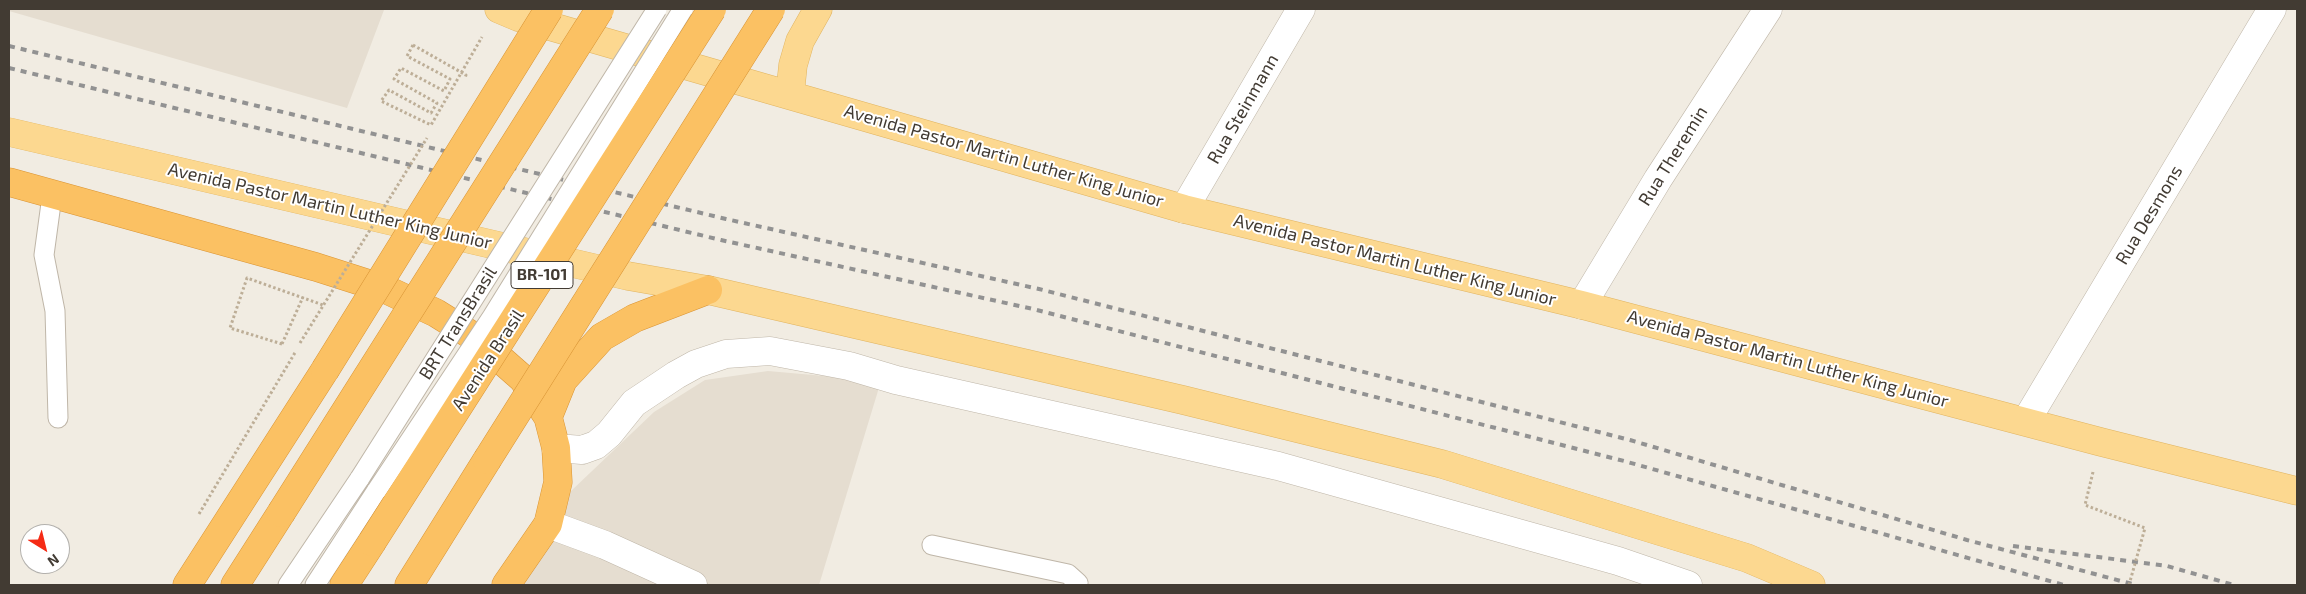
<!DOCTYPE html>
<html>
<head>
<meta charset="utf-8">
<style>
  body { margin:0 }
  #map { position:relative; width:2306px; height:594px; overflow:hidden; background:#f1ece2; font-family:"Exo 2",sans-serif }
  canvas { display:block }
  .frame { position:absolute; inset:0; border:10px solid #423b33; pointer-events:none }
  .north { position:absolute; left:20px; top:524px; width:50px; height:50px; box-sizing:border-box; background:#fff; border:1px solid #b3b1ad; border-radius:50%; rotate:144deg; font-size:14px; font-weight:700; line-height:20px; text-align:center; color:#423b33 }
  .north::after { content:''; display:block; margin:auto; width:18px; height:22px; background:#f52b15; clip-path:polygon(50% 0,100% 100%,50% 72%,0 100%) }
</style>
</head>
<body>
<div id="map">
<canvas width="2306" height="594"></canvas>
<div class="frame"></div>
<div class="north">N</div>
</div>
<script>
const ctx = document.querySelector('canvas').getContext('2d');
ctx.lineJoin = 'round';
function paint(path, color) { ctx.fillStyle = color; ctx.fill(path, 'evenodd'); }
const poly = rows => new Path2D(rows.map(r => 'M' + r).join(''));
function trace(path, color, width, dash) { ctx.strokeStyle = color; ctx.lineWidth = width; ctx.lineCap = dash ? 'butt' : 'round'; ctx.setLineDash(dash || []); ctx.stroke(path); }
function drawText(font, color, halo, rows, align = 'center') {
  ctx.font = font + ' "Exo 2",sans-serif'; ctx.lineWidth = 4; ctx.setLineDash([]); ctx.textBaseline = 'middle'; ctx.strokeStyle = halo; ctx.fillStyle = color; for (const [text, x, y, turn = 0] of rows) {
    ctx.save(); ctx.translate(x, y); ctx.rotate((+turn || 0) * Math.PI / 180); ctx.textAlign = isNaN(turn) ? turn : align; if (halo) ctx.strokeText(text, 0, 0); ctx.fillText(text, 0, 0); ctx.restore();
  }
}
paint(poly([
  [9,9,379,9,384,10,347,108,9,11],
  [768,371,881,381,819,585,514,585,571,491,654,412,705,380]
]), '#e5ddd0');
const lane = poly([
  [52,196,44,255,55,311,58,418],
  [932,545,1068,574,1078,583,1077,585],
  [288,585,360,478],
  [315,585,377,490]
]);
const street = poly([
  [1184,209,1301,9],
  [1582,305,1658,179,1768,9],
  [2026,421,2272,9],
  [556,448,582,450,596,445,609,434,634,403,676,375,696,364,726,354,770,351,849,366,896,380,1278,466,1618,561,1688,585],
  [548,524,605,545,693,585]
]);
const primary = poly([
  [499,9,518,17,1184,209,1582,305,2101,442,2297,491],
  [790,94,793,65,800,41,818,9],
  [9,132,628,276,708,290,1183,400,1442,464,1747,558,1811,585]
]);
const highway = poly([
  [9,182,316,267,385,289,436,313,468,333,498,357,523,379,548,417,556,448,558,482,548,524,506,585],
  [548,417,563,380,602,337,635,318,708,290],
  [187,585,325,370],
  [235,585,281,513],
  [344,585,372,542],
  [409,585,487,460]
]);
trace(lane, '#bfb6a8', 21);
trace(street, '#bfb6a8', 29);
trace(primary, '#e0b461', 29);
trace(highway, '#d99434', 29);
trace(poly([
  [413,45,407,56,450,79,444,91,401,68,394,79,437,103,431,113,389,90,381,101,431,125,482,37],
  [282,344,303,297],
  [2093,472,2085,505,2145,528]
]), '#bdae97', 3, [2.5, 2.5]);
trace(lane, '#fff', 19);
trace(street, '#fff', 28);
trace(primary, '#fcd890', 28);
trace(highway, '#fbc163', 28);
trace(poly([
  [9,46,726,219,1039,289,1630,440,1967,540,2136,585],
  [9,68,721,240,1033,309,1624,461,2064,585],
  [2013,546,2167,566,2234,585]
]), '#929292', 4, [6, 6]);
const laneBridge = poly([
  [360,478,657,9],
  [377,490,492,317,683,9]
]);
const highwayBridge = poly([
  [325,370,549,9],
  [487,460,771,9],
  [281,513,600,9],
  [372,542,712,9]
]);
trace(laneBridge, '#bfb6a8', 21, []);
trace(highwayBridge, '#d99434', 29, []);
trace(poly([
  [413,45,466,75,465,78],
  [300,343,427,138],
  [282,344,230,328,247,278,323,305],
  [199,514,296,351],
  [2129,585,2145,528]
]), '#bdae97', 3, [2.5, 2.5]);
trace(laneBridge, '#fff', 19);
trace(highwayBridge, '#fbc163', 28);
for (const [x, y, w] of [
  [542,275,62]
]) { const box = new Path2D(); box.roundRect(x - w / 2, y - 13.5, w, 27, 4); ctx.fillStyle = '#fff'; ctx.fill(box); trace(box, '#423b33', 1); }
drawText('bold 16px', '#423b33', null, [
  ["BR-101",542,275]
]);
drawText('18px', '#423b33', '#fff', [
  ["Rua Steinmann",1243,109,-60],
  ["Avenida Pastor Martin Luther King Junior",1004,156,16],
  ["Rua Theremin",1673,156,-58],
  ["Avenida Pastor Martin Luther King Junior",330,206,13],
  ["Rua Desmons",2149,215,-59],
  ["Avenida Pastor Martin Luther King Junior",1395,260,14],
  ["BRT TransBrasil",458,323,-58],
  ["Avenida Pastor Martin Luther King Junior",1788,359,15],
  ["Avenida Brasil",488,360,-57]
]);
</script>
</body>
</html>
